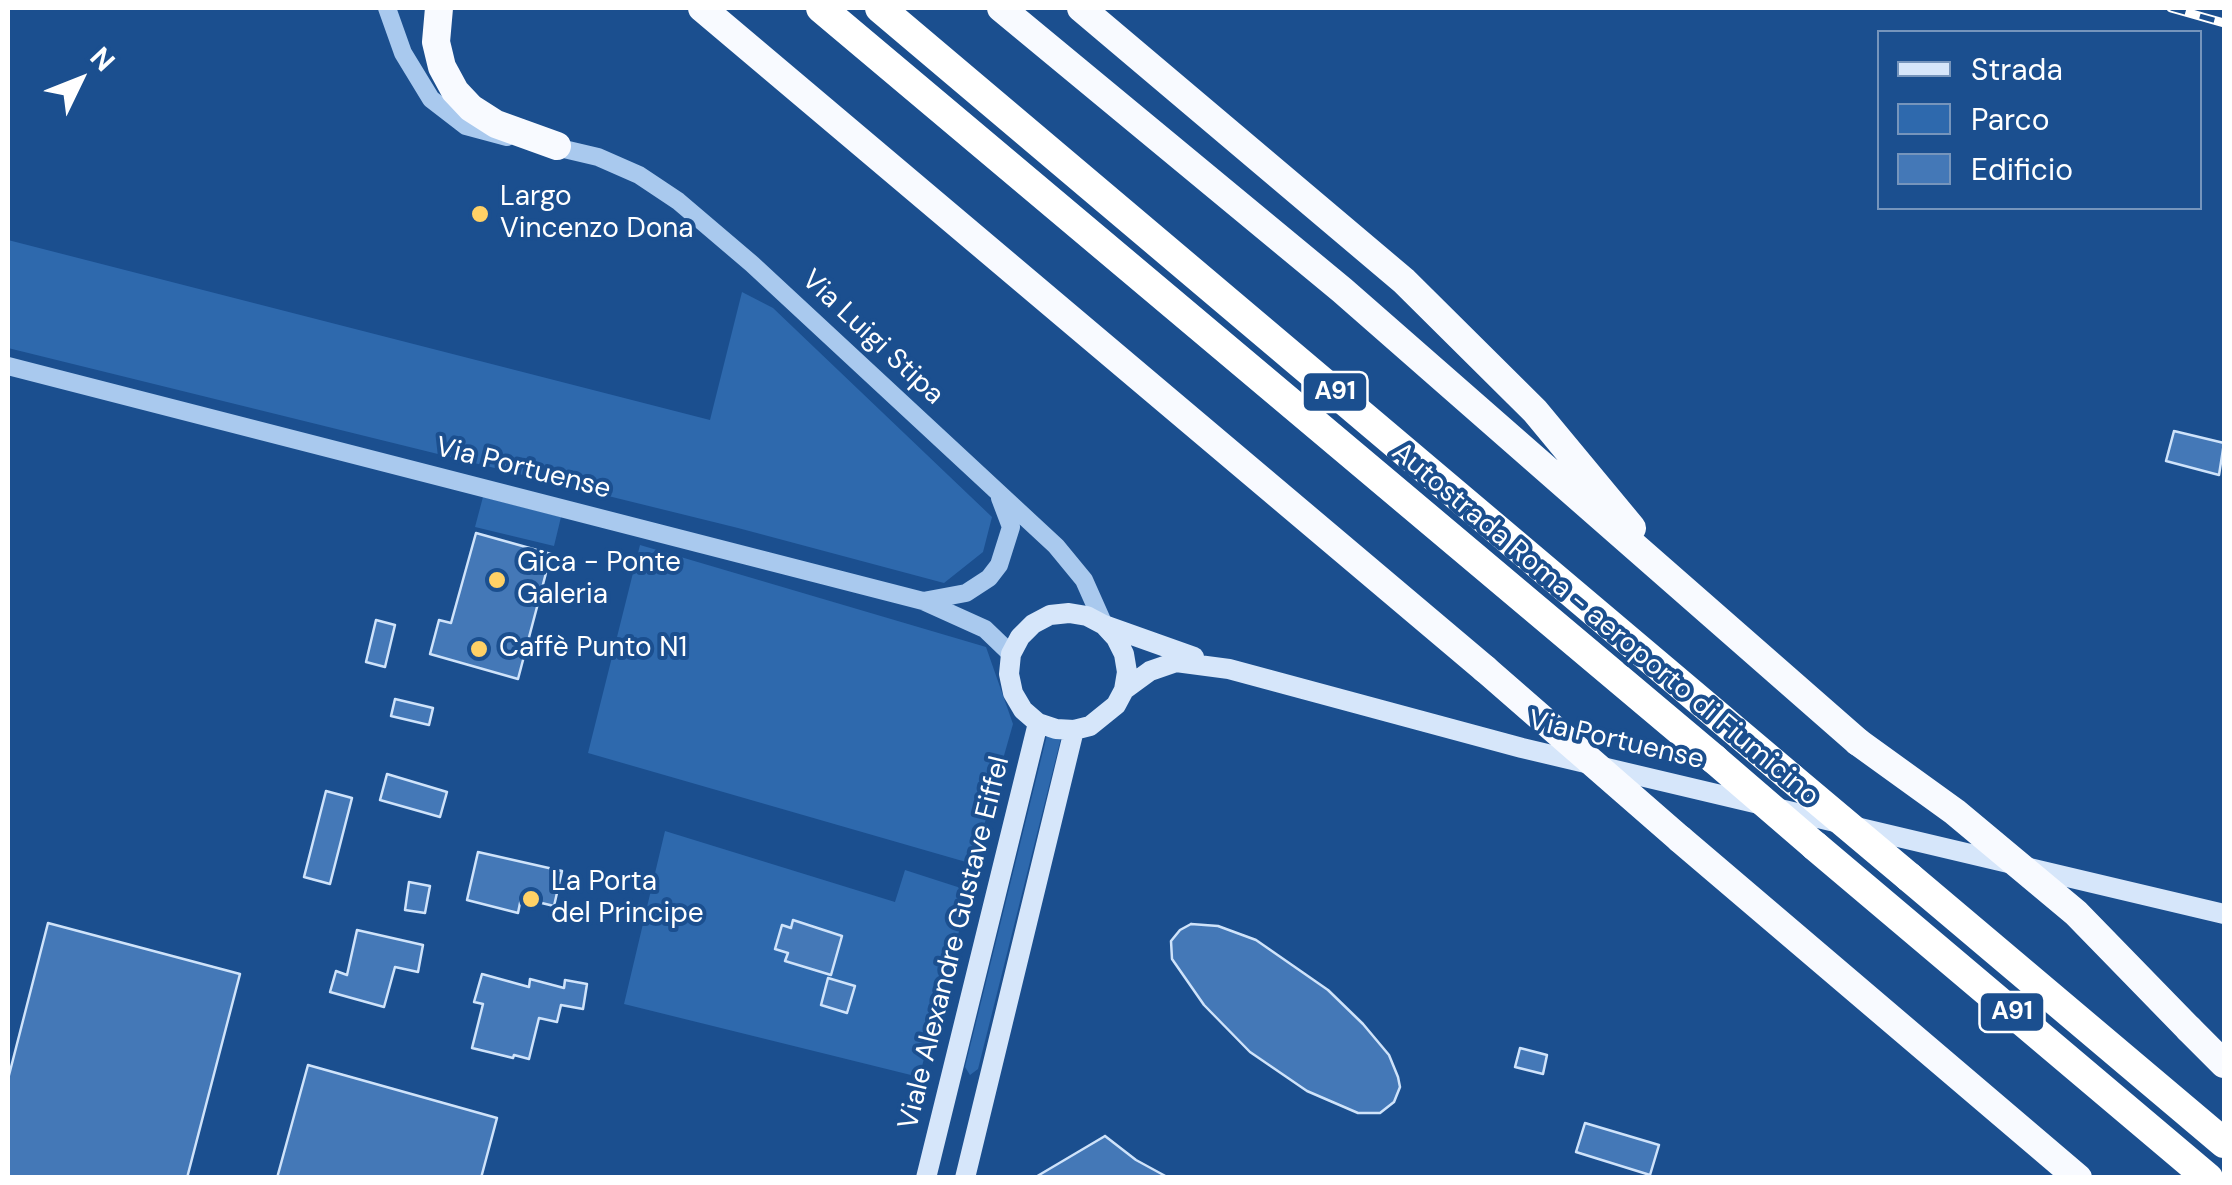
<!DOCTYPE html>
<html>
<head>
<meta charset="utf-8">
<style>
  body { margin:0 }
  #map { position:relative; width:2232px; height:1185px; overflow:hidden; background:#1b4f8f; font-family:"DM Sans",sans-serif }
  canvas { display:block }
  .frame { position:absolute; inset:0; border:10px solid #fff; pointer-events:none }
  .legend { position:absolute; left:1877px; top:30px; width:325px; height:180px; box-sizing:border-box; background:#1b4f8f; border:2px solid #7695bc; margin:0; padding:12px 18px; list-style:none; font-size:30px; color:#fff }
  .legend li { display:flex; align-items:center; gap:20px; height:50px }
  .legend b { width:50px; border:2px solid #7695bc }
  .north { position:absolute; left:30px; top:30px; width:100px; height:100px; -webkit-text-stroke:8px #1b4f8f; paint-order:stroke; rotate:47deg; font-size:28px; font-weight:700; line-height:40px; text-align:center; color:#fff }
  .north::after { content:''; display:block; margin:auto; width:35px; height:45px; background:#fff; clip-path:polygon(50% 0,100% 100%,50% 72%,0 100%) }
</style>
</head>
<body>
<div id="map">
<canvas width="2232" height="1185"></canvas>
<div class="frame"></div>
<ul class="legend">
<li><b style="height:12px;background:#d6e6fa"></b>Strada</li>
<li><b style="height:28px;background:#2e69ad"></b>Parco</li>
<li><b style="height:28px;background:#4478b7"></b>Edificio</li>
</ul>
<div class="north">N</div>
</div>
<script>
const ctx = document.querySelector('canvas').getContext('2d');
ctx.lineJoin = 'round';
function paint(path, color) { ctx.fillStyle = color; ctx.fill(path, 'evenodd'); }
const poly = rows => new Path2D(rows.map(r => 'M' + r).join(''));
function trace(path, color, width, dash) { ctx.strokeStyle = color; ctx.lineWidth = width; ctx.lineCap = dash ? 'butt' : 'round'; ctx.setLineDash(dash || []); ctx.stroke(path); }
function drawText(font, color, halo, rows, align = 'center') {
  ctx.font = font + ' "DM Sans",sans-serif'; ctx.lineWidth = 8; ctx.setLineDash([]); ctx.textBaseline = 'middle'; ctx.strokeStyle = halo; ctx.fillStyle = color; for (const [text, x, y, turn = 0] of rows) {
    ctx.save(); ctx.translate(x, y); ctx.rotate((+turn || 0) * Math.PI / 180); ctx.textAlign = isNaN(turn) ? turn : align; if (halo) ctx.strokeText(text, 0, 0); ctx.fillText(text, 0, 0); ctx.restore();
  }
}
paint(poly([
  [8,240,710,420,742,292,773,308,992,517,983,552,944,583,738,528,8,348],
  [483,497,561,517,554,546,475,527],
  [640,545,986,647,1013,724,973,864,588,753],
  [1048,731,1062,734,978,1069,970,1075,965,1067],
  [665,831,895,902,905,870,970,891,919,1077,624,1004]
]), '#2e69ad');
const building = poly([
  [2174,431,2224,443,2219,475,2166,461,2174,431],
  [476,533,551,554,518,679,430,654,439,620,451,623,476,533],
  [376,620,395,625,385,667,366,662,376,620],
  [395,699,433,708,429,725,391,716,395,699],
  [387,774,447,792,440,817,380,800,387,774],
  [326,791,352,798,330,884,304,877,326,791],
  [478,852,562,871,554,906,521,898,518,913,467,900,478,852],
  [409,882,430,886,425,913,405,910,409,882],
  [793,920,842,936,831,975,785,961,788,953,775,949,782,925,791,928,793,920],
  [48,923,240,974,187,1178,8,1178,8,1079,48,923],
  [1191,924,1218,926,1256,940,1328,990,1363,1024,1389,1055,1398,1077,1400,1087,1394,1102,1380,1113,1358,1113,1307,1091,1250,1052,1204,1005,1172,959,1171,941,1180,930,1191,924],
  [357,930,423,945,418,972,395,967,384,1007,330,992,336,971,347,975,357,930],
  [482,974,529,987,530,979,564,988,565,980,587,984,583,1009,561,1005,557,1022,539,1018,529,1059,514,1055,513,1058,472,1048,483,1004,474,1002,482,974],
  [828,978,855,986,847,1013,821,1005,828,978],
  [1520,1048,1547,1055,1543,1074,1515,1067,1520,1048],
  [308,1065,497,1118,481,1178,277,1178,308,1065],
  [1585,1123,1659,1145,1650,1175,1576,1152,1585,1123],
  [1105,1136,1136,1160,1169,1178,1034,1178,1105,1136]
]);
paint(building, '#4478b7');
trace(building, '#cfe3fa', 2.5);
trace(poly([
  [387,8,403,53,431,99,466,126,507,137],
  [547,145,598,157,639,175,678,201,752,264,1056,546,1084,580,1104,625],
  [8,366,923,601,985,629,1011,654],
  [923,601,966,593,989,578,999,565,1011,527,1000,498]
]), '#a9c9ee', 18);
trace(poly([
  [1104,625,1116,638,1124,654,1127,672,1124,690,1116,705,1090,726,1074,730,1056,729,1038,723,1023,710,1013,693,1009,674,1011,654,1020,637,1033,624,1050,615,1069,613,1087,616,1104,625,1194,657],
  [1124,690,1150,671,1176,662,1229,669,1522,748,2224,914],
  [926,1178,1038,723],
  [965,1178,1074,730]
]), '#d6e6fa', 20);
trace(poly([
  [439,8,436,42,442,67,455,91,471,108,496,124,557,146],
  [702,8,1485,669],
  [1001,8,1342,290,1858,742],
  [1081,8,1404,281,1535,411,1632,528],
  [1680,839,2078,1178],
  [2189,1029,2224,1064]
]), '#f8faff', 28);
trace(poly([
  [821,8,1714,759],
  [880,8,1790,777],
  [1815,846,2208,1178],
  [1909,877,2224,1143]
]), '#fff', 30);
const rail = poly([
  [2171,8,2224,23]
]);
trace(rail, '#fff', 9);
trace(rail, '#1b4f8f', 5, [15]);
trace(poly([
  [1485,669,1680,839],
  [1858,742,1955,812,2076,913,2189,1029]
]), '#f8faff', 28);
trace(poly([
  [1714,759,1815,846],
  [1790,777,1909,877]
]), '#fff', 30);
for (const [x, y, r, color] of [
  [480,214,10,"#ffd166"],
  [497,580,10,"#ffd166"],
  [479,649,10,"#ffd166"],
  [531,899,10,"#ffd166"]
]) { const dot = new Path2D(); dot.arc(x, y, r, 0, 2 * Math.PI); ctx.fillStyle = color; ctx.fill(dot); trace(dot, '#1b4f8f', 4); }
for (const [x, y, w] of [
  [1335,392,65],
  [2012,1012,65]
]) { const box = new Path2D(); box.roundRect(x - w / 2, y - 20, w, 40, 8); ctx.fillStyle = '#1b4f8f'; ctx.fill(box); trace(box, '#fff', 2.5); }
drawText('bold 25px', '#fff', null, [
  ["A91",1335,392],
  ["A91",2012,1012]
]);
drawText('28px', '#fff', '#1b4f8f', [
  ["Largo",500,198],
  ["Vincenzo Dona",500,230],
  ["Gica - Ponte",517,564],
  ["Galeria",517,596],
  ["Caffè Punto N1",499,649],
  ["La Porta",551,883],
  ["del Principe",551,915]
], 'left');
drawText('28px', '#fff', '#1b4f8f', [
  ["Via Luigi Stipa",872,338,43],
  ["Via Portuense",523,469,14],
  ["Autostrada Roma - aeroporto di Fiumicino",1605,625,40],
  ["Via Portuense",1616,741,13],
  ["Viale Alexandre Gustave Eiffel",955,943,-76]
]);
</script>
</body>
</html>
